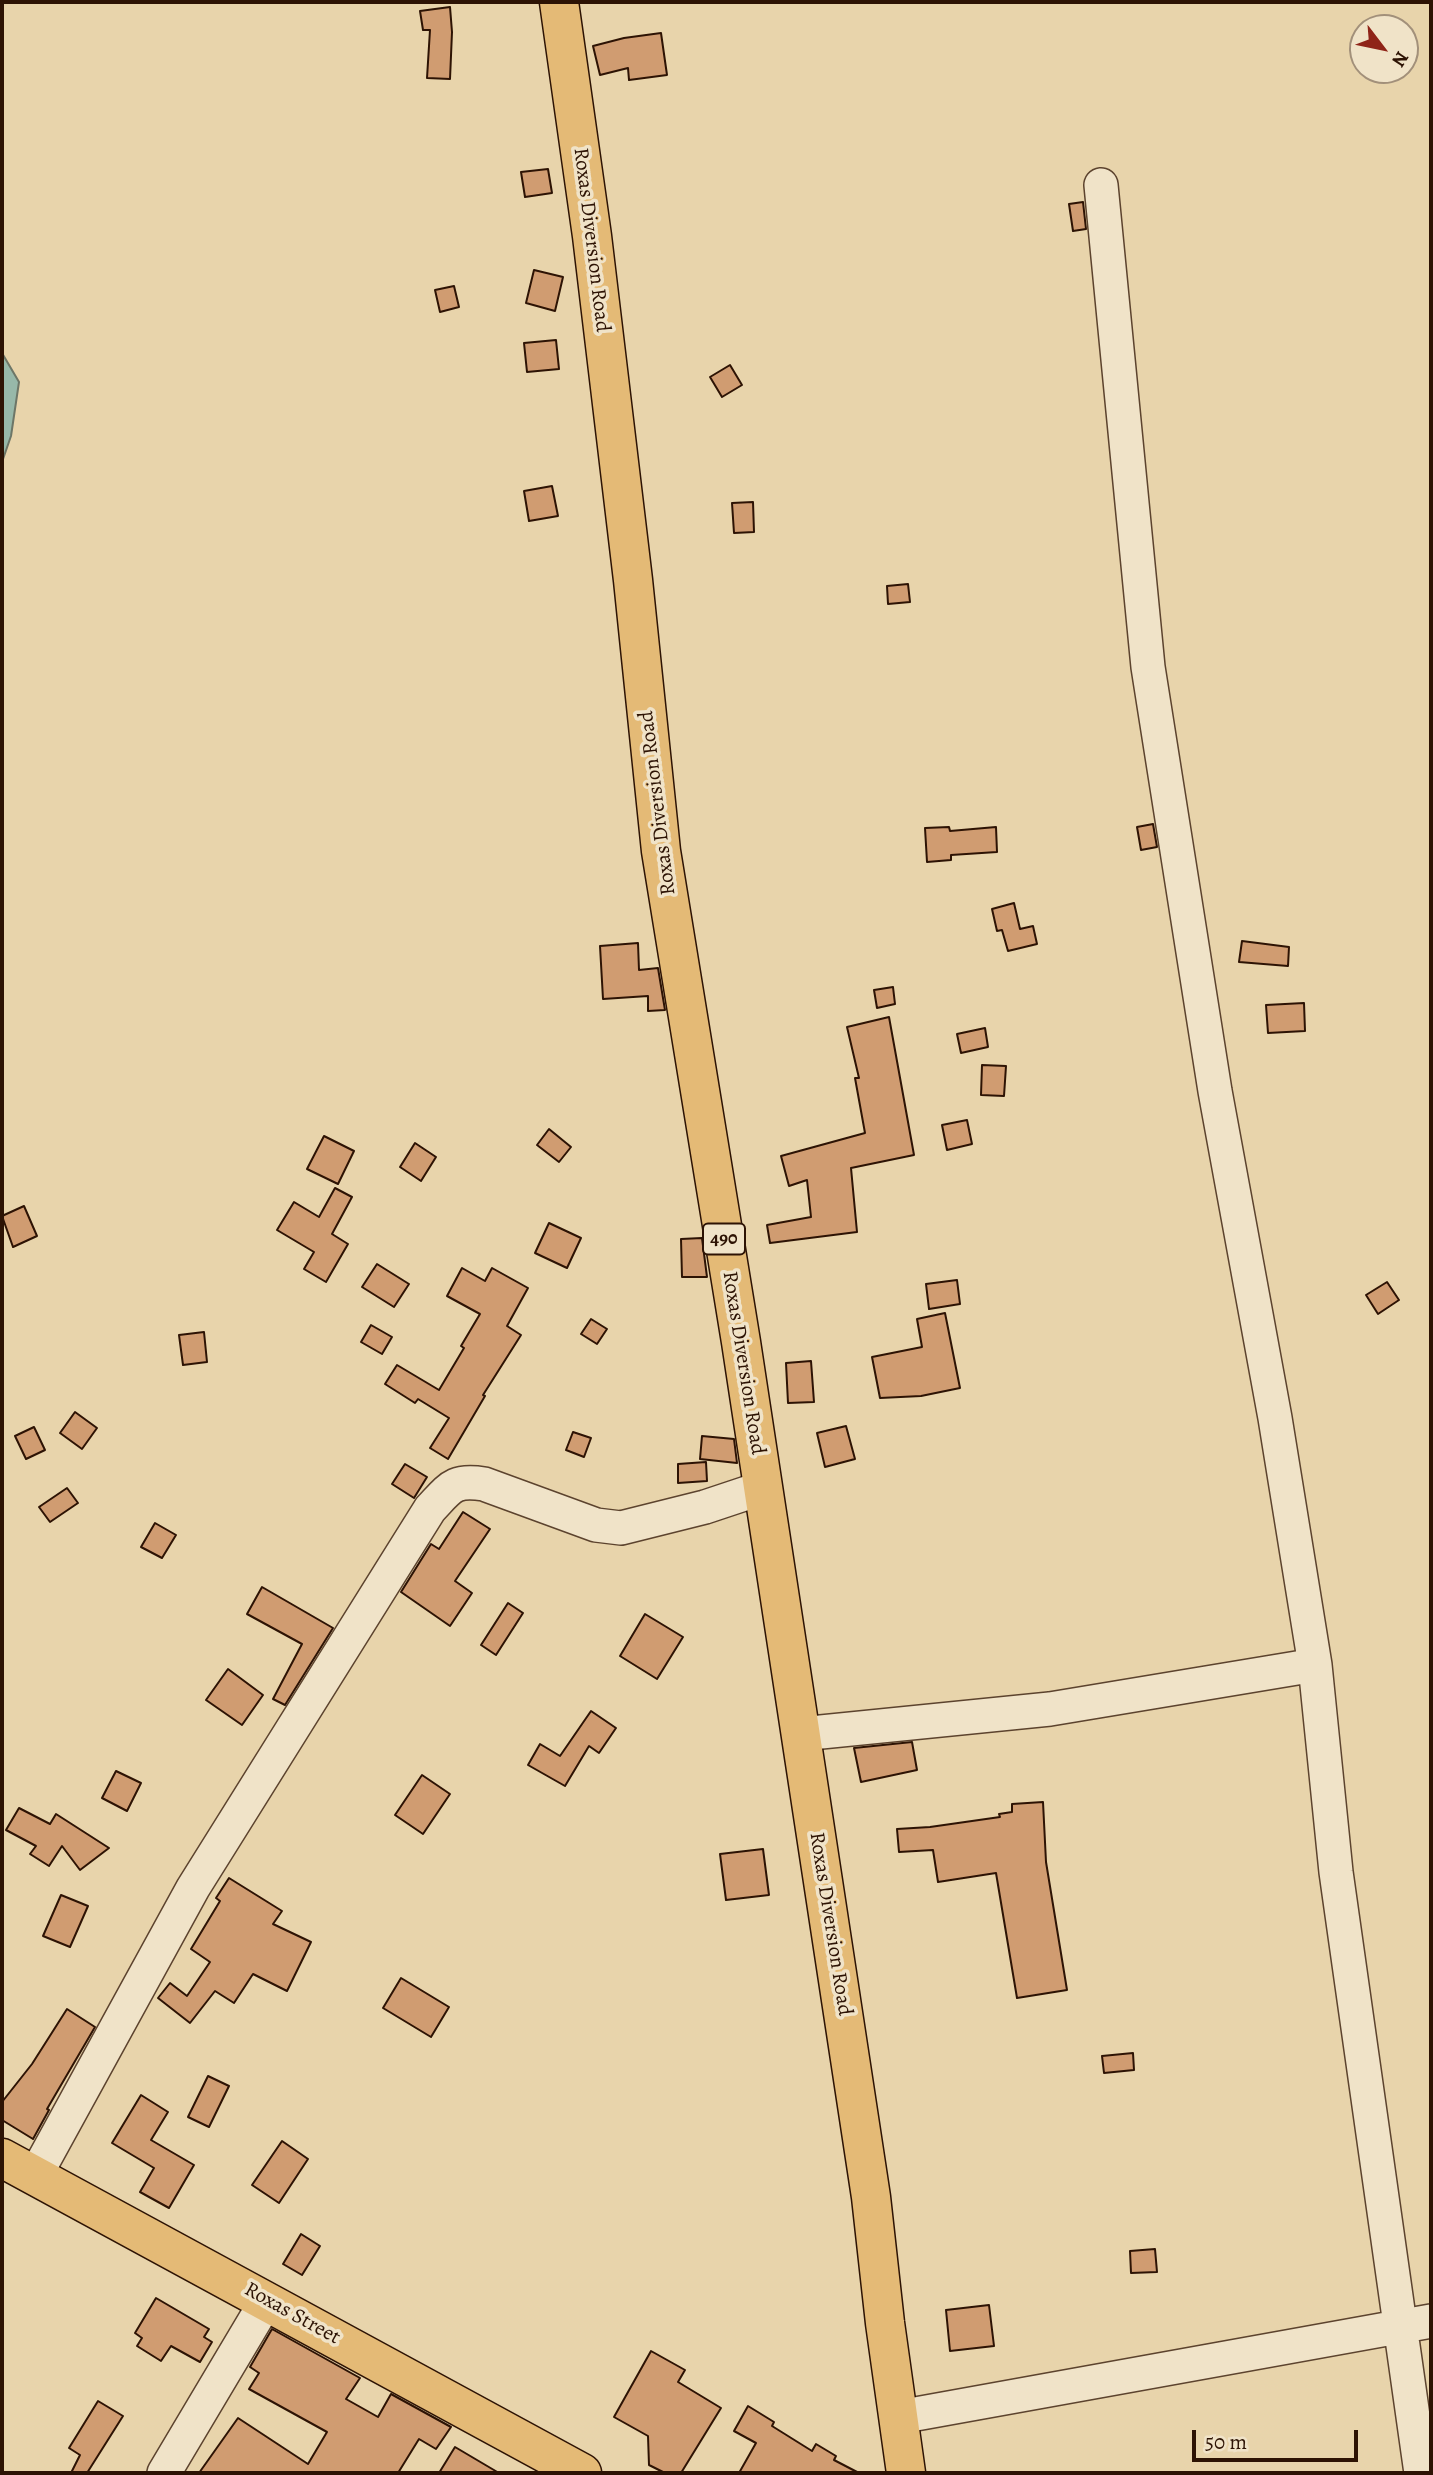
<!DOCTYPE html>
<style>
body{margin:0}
#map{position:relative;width:1433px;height:2475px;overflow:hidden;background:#e8d4ab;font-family:Alegreya,serif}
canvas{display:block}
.frame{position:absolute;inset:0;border:4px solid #2d1304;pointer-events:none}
.north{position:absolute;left:1349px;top:14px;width:70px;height:70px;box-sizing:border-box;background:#f0e3c8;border:2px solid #a2907a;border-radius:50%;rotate:122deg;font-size:19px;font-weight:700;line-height:28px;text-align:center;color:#2d1304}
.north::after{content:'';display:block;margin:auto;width:24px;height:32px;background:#8f2418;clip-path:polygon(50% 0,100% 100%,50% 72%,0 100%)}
.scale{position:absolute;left:1192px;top:2430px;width:166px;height:32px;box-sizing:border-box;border:4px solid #2d1304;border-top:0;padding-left:9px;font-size:21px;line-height:24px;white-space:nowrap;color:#2d1304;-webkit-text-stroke:5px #f0e3c8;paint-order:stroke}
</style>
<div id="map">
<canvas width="1433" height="2475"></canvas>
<div class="frame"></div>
<div class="north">N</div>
<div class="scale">50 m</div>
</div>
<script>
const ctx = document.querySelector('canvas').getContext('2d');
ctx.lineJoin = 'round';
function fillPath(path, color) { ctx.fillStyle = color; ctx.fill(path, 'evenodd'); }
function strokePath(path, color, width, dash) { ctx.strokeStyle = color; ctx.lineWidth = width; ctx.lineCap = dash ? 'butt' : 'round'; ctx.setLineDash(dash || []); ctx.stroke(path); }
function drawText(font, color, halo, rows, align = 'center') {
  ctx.font = font + ' Alegreya,serif'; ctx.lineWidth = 7; ctx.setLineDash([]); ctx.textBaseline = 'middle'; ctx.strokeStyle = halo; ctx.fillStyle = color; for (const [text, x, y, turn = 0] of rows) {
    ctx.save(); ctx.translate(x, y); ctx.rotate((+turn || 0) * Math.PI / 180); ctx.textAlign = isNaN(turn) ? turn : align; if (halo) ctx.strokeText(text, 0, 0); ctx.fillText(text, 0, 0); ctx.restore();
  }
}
const water = new Path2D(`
 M2 353 19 382 11 436 2 462Z`);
fillPath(water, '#97b8a9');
strokePath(water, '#6d7667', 2);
const building = new Path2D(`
 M450 7 452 32 450 79 427 78 430 30H423L420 11Z
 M661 33 667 75 629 80 628 68 600 75 593 46 624 38Z
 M548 169 552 193 525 197 521 172Z
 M1083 202 1086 229 1073 231 1069 204Z
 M534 270 563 277 555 311 526 303Z
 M454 286 459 307 440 312 435 290Z
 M556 340 559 369 527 372 524 343Z
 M730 365 742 385 722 397 710 377Z
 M552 486 558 516 529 521 524 491Z
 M753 502 754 532 734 533 732 503Z
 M908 584 910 602 888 604 887 586Z
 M1153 824 1157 847 1141 850 1137 827Z
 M949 827 950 831 996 827 997 852 951 855V860L927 862 925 828Z
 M1014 903 1020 929 1033 926 1037 944 1008 951 1002 930 997 931 992 909Z
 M1242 941 1289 947 1288 966 1239 962Z
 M638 943 639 970 658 968 665 1010 648 1011V996L603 999 600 946Z
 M893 987 895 1004 877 1008 874 990Z
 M1304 1003 1305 1031 1268 1033 1266 1005Z
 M889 1017 914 1155 851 1168 857 1232 770 1243 767 1225 811 1217 807 1180 789 1186 781 1156 865 1133 855 1078H859L847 1027Z
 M985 1028 988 1047 961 1053 957 1034Z
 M982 1065 1006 1066 1004 1096 981 1095Z
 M967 1120 972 1144 947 1150 942 1125Z
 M549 1129 571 1147 559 1162 537 1145Z
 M324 1136 354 1151 338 1184 307 1169Z
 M415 1143 436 1157 421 1181 400 1167Z
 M335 1188 352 1197 332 1234 348 1244 326 1282 304 1269 314 1252 277 1230 294 1202 319 1217Z
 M24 1206 37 1236 13 1247 2 1216Z
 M549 1223 581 1238 567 1268 535 1253Z
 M702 1238 707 1277H682L681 1239Z
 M377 1264 409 1284 394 1307 362 1287Z
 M462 1268 485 1281 492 1268 528 1288 507 1326 521 1335 483 1395 485 1396 448 1459 430 1448 449 1418 418 1399 415 1403 385 1384 397 1365 439 1390 464 1348 461 1346 480 1314 447 1296Z
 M957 1280 960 1304 929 1309 926 1284Z
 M1387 1282 1399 1300 1378 1314 1366 1295Z
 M945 1313 960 1388 921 1396 880 1398 872 1357 922 1347 917 1319Z
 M591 1319 607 1329 597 1344 581 1334Z
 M371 1325 392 1337 382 1354 361 1342Z
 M204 1332 207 1362 183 1365 179 1335Z
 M811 1361 814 1402 788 1403 786 1363Z
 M75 1412 97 1428 82 1449 60 1433Z
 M846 1426 855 1459 825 1467 817 1433Z
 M34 1427 45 1450 26 1459 15 1436Z
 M573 1432 591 1438 584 1457 566 1450Z
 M702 1436 734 1439 737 1463 700 1459Z
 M706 1462 707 1481 678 1483V1464Z
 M405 1464 427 1477 414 1498 392 1484Z
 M67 1488 78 1503 50 1522 39 1507Z
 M463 1512 490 1529 455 1581 472 1593 450 1626 401 1592 431 1544 439 1549Z
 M155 1523 176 1535 162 1558 141 1547Z
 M262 1587 333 1628 285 1705 273 1699 302 1644 247 1614Z
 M508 1603 523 1613 496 1655 481 1645Z
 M645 1614 683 1637 657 1679 620 1656Z
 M228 1669 263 1695 242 1725 206 1700Z
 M591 1711 616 1728 599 1753 589 1746 565 1786 528 1765 540 1744 560 1756Z
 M912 1742 917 1770 861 1782 854 1748Z
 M116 1771 141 1783 127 1811 102 1798Z
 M422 1775 450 1794 423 1834 395 1815Z
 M1043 1802 1046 1862 1067 1990 1017 1998 996 1873 938 1882 933 1850 899 1852 897 1829 930 1827 1000 1817 999 1814 1012 1812V1804Z
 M19 1808 50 1824 56 1814 109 1848 80 1870 62 1846 49 1866 30 1854 36 1846 6 1830Z
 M763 1849 769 1895 726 1900 720 1854Z
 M229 1878 282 1911 273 1924 311 1942 287 1991 253 1974 234 2003 215 1991 190 2023 158 1998 170 1983 187 1996 210 1962 191 1949 220 1901 216 1898Z
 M61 1895 88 1906 70 1947 43 1936Z
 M401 1978 449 2007 431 2037 383 2008Z
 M67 2009 95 2027 47 2109 49 2110 33 2139 2 2120V2102L32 2064Z
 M1133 2053 1134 2070 1104 2073 1102 2056Z
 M208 2076 229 2086 209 2127 188 2117Z
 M141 2095 168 2112 151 2140 194 2165 169 2208 140 2192 154 2168 112 2143Z
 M282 2141 308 2159 279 2203 252 2185Z
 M301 2234 320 2246 302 2275 283 2264Z
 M1155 2249 1157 2272 1131 2273 1130 2251Z
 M156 2298 209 2329 204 2337 212 2342 200 2362 171 2346 161 2361 137 2346 142 2338 135 2333Z
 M989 2305 994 2346 950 2351 946 2310Z
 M272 2329 360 2378 346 2399 378 2417 391 2394 451 2427 436 2449 419 2439 398 2473H199L238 2418 308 2464 327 2432 249 2389 259 2373 250 2367Z
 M651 2351 685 2370 678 2382 721 2408 681 2473H665L649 2465 648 2436 614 2417Z
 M98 2401 123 2416 87 2473H71L80 2455 69 2448Z
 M748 2406 774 2422 772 2426 812 2451 816 2444 836 2456 834 2460 859 2473H739L756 2443 734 2431Z
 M455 2447 499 2473H439Z`);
fillPath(building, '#d09c71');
strokePath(building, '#2d1304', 2);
const minor = new Path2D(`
 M1101 185 1148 667 1215 1091 1275 1418 1315 1665 1336 1872 1421 2473
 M801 1734 1050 1709 1315 1665
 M35 2176 193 1888 430 1509C450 1488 453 1479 484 1484L596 1525 621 1528 705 1507 762 1488
 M899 2417 1431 2321
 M164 2473 267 2300`);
const major = new Path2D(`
 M559 2 592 236 633 580 661 851 741 1342 871 2197 885 2323 906 2473
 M2 2158 582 2473`);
strokePath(minor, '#5c432e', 36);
strokePath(major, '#2d1304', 41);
strokePath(minor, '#f0e3c8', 33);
strokePath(major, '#e4ba76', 38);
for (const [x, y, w] of [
 [724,1239,42]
]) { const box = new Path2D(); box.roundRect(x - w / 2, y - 15.5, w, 31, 5); ctx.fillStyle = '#f0e3c8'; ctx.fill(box); strokePath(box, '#2d1304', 2); }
drawText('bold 19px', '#2d1304', null, [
 ["490",724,1239]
]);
drawText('21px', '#2d1304', '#f0e3c8', [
 ["Roxas Diversion Road",591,240,83],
 ["Roxas Diversion Road",658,803,-97],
 ["Roxas Diversion Road",743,1363,81],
 ["Roxas Diversion Road",830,1924,81],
 ["Roxas Street",292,2314,29]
]);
</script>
